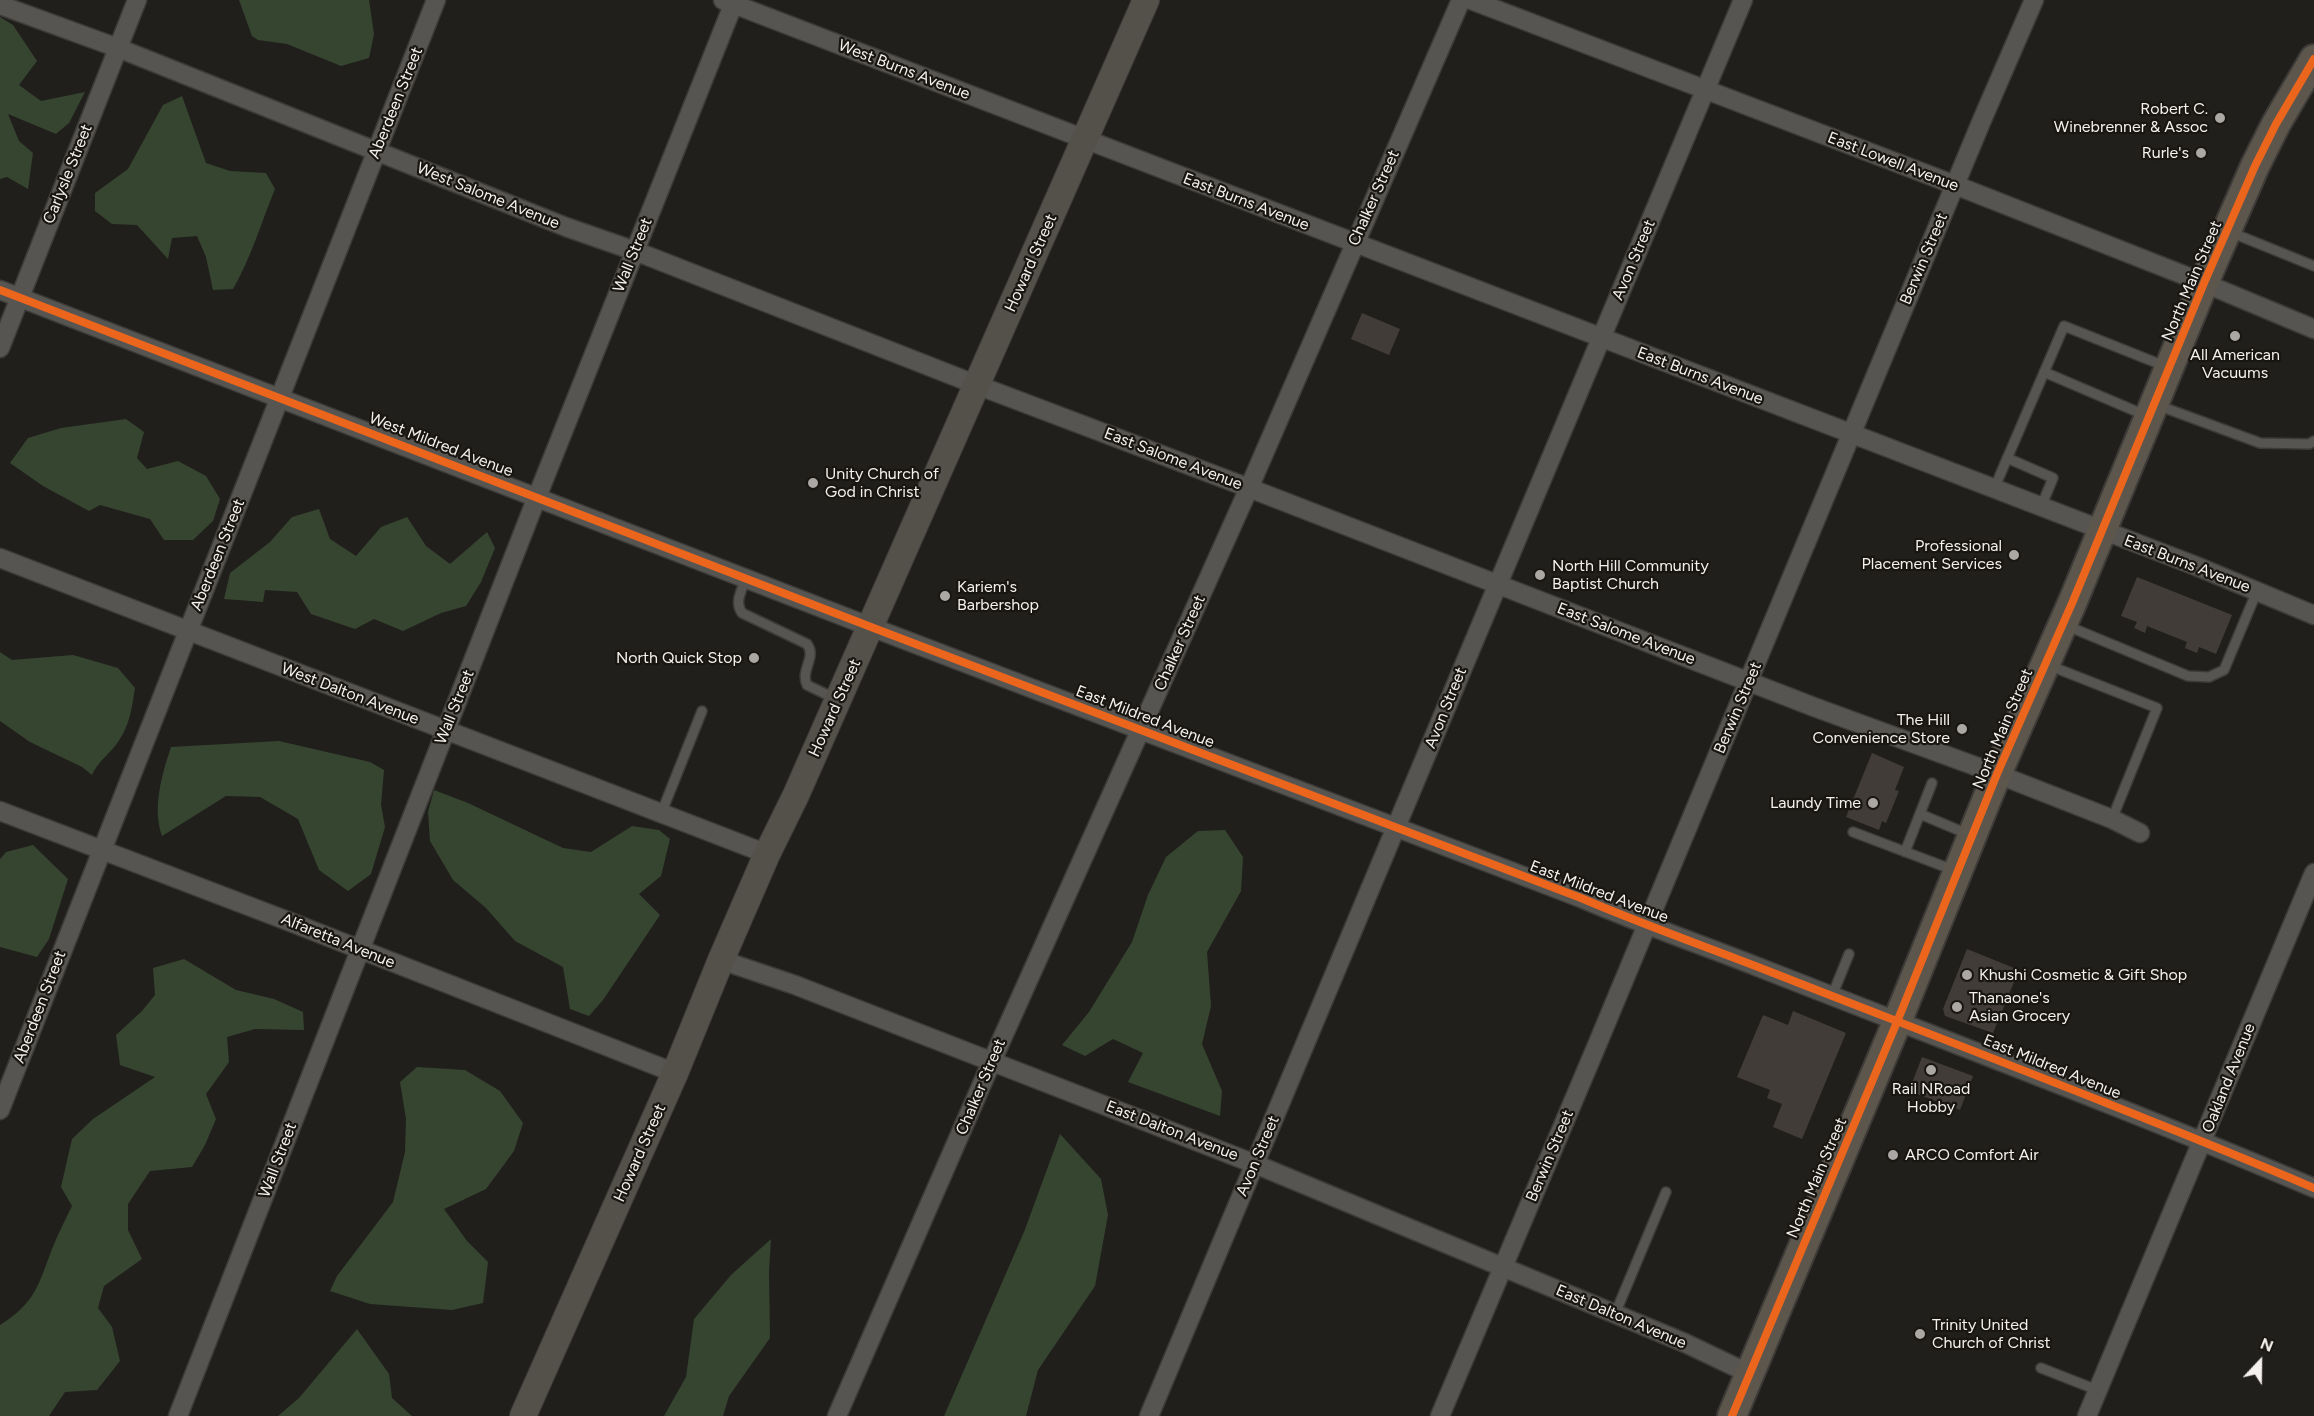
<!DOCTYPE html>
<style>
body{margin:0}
#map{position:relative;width:2314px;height:1416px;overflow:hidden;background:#211f1c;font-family:Figtree,sans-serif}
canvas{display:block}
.north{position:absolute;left:2230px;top:1332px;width:60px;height:60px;-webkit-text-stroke:4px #191611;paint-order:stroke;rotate:22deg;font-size:16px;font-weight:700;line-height:24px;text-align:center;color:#f3f0ed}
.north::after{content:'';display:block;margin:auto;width:21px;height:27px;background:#f3f0ed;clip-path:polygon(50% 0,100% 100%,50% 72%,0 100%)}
</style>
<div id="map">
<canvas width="2314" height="1416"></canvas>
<div class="north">N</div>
</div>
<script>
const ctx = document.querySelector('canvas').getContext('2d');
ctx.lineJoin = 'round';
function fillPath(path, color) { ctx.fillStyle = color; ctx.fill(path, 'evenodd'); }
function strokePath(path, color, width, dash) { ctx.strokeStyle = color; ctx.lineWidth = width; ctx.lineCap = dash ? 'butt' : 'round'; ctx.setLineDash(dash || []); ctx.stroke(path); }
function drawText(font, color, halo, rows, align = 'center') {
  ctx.font = font + ' Figtree,sans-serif'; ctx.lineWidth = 4.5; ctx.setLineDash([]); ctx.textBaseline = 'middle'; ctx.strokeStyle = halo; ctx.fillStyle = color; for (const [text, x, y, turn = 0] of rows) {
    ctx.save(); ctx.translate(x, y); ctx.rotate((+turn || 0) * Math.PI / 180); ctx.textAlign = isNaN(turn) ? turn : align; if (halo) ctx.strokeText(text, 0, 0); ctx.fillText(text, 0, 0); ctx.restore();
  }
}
fillPath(new Path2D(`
 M239 0H369L374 34 369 58 341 66 287 44 258 40 252 36Z
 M0 17 13 25 37 61 19 85 41 101 85 92 69 123 56 134 8 114 19 141 33 153 28 189 7 177 0 179Z
 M182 96 206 163 230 171 266 173 275 189C261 223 251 258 233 289L213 290 206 257 197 236 172 238 168 259 137 225 112 224 95 211V193L128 169 163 105Z
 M126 419 144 432 137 458 147 469 178 461 206 476 220 499 213 521 193 540H164L150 519 100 505 89 511 43 486 10 463 28 438 61 428Z
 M319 509 330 539 356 556 381 527 407 517 426 546 450 564 487 532 495 548 481 582 466 606 441 613 403 631 374 619 355 629 311 614 297 592 265 590 263 602 224 599 230 573 270 542 292 517Z
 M0 652 12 660 73 655 118 668 135 688C132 707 130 725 118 742 110 754 98 761 92 775L82 767 30 742 0 721Z
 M279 741 370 762 384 770 381 805 385 827 371 874 348 891 319 870 298 819 260 797 226 796 162 836C152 808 162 774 171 747Z
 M434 790 468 803 563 848 591 852 632 826 659 830 670 839 661 876 639 894 660 915 603 1000 589 1016 570 1009 563 967 515 941 486 908 453 880 430 841 428 812Z
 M1225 830 1243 857 1241 891 1207 952 1211 1006 1202 1044 1222 1091 1220 1116 1128 1082 1143 1053 1113 1039 1085 1056 1062 1045 1089 1012 1132 942 1148 895 1166 857 1198 831Z
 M33 845 68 879 49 939 37 957 0 947V859L6 852Z
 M184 959 236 990 274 999 303 1012 304 1030 255 1029 227 1037 229 1062 206 1094 216 1119 205 1145 192 1167 150 1171 128 1204V1230L142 1259 104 1286 98 1308 112 1327 120 1361 97 1390 65 1392 49 1416H0V1325C35 1303 38 1286 52 1249 58 1234 65 1220 72 1206L61 1187 72 1139 93 1119 155 1077 120 1065 116 1035 142 1011 155 995 153 968Z
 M417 1067 465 1070 500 1091 523 1123 514 1151 486 1189 444 1209 467 1241 488 1262 483 1303 452 1310 370 1304 330 1291 337 1276 393 1202 405 1152 406 1119 400 1082Z
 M1060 1134 1101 1179 1108 1215 1095 1286 1038 1370 1026 1416H944L1024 1232Z
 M771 1239 769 1271 770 1338 729 1396 723 1416H664L686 1377 694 1319 731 1275Z
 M357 1329 389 1374 392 1398 412 1416H278L299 1398Z`), '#364530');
fillPath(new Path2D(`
 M1362 313 1400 329 1389 355 1351 339Z
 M2137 577 2232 615 2216 654 2199 647 2197 653 2185 648 2187 642 2147 626 2145 633 2134 628 2137 622 2121 616Z
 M1872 753 1904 767 1895 790 1899 791 1886 823 1882 821 1879 830 1846 817Z
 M1967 949 2019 970 1993 1033 1945 1016 1943 1009Z
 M1793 1011 1846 1033 1802 1139 1773 1127 1782 1104 1767 1098 1770 1090 1737 1077 1763 1015 1788 1025Z
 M1922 1057 1973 1076 1960 1110 1909 1091Z`), '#423c39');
const lane = new Path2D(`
 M2230 232 2314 266
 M2044 372 2147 416
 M2157 405 2260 443 2309 444 2314 441
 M2007 458 2053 478 2041 507
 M1994 489 2064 326 2167 367
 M746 578C742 590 734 602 742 613L807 644C817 657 800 670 807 685L836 699
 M2065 625 2188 676 2209 677 2224 670 2257 591
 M2048 665 2157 708 2112 819
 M661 814 702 711
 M1920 814 1970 835
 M1853 832 1956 871
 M1905 852 1932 783
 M1832 996 1849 954
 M1615 1314 1666 1192
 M2041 1368 2097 1390`);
const street = new Path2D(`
 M723 0 2196 566 2314 615
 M1471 0 1955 185 2204 283 2314 329
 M0 5 118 48 566 227 635 251 977 385 1249 488 1814 707 1997 774 2112 819 2140 833
 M0 290 871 627 1581 898C1639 923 1699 944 1758 967 1944 1040 2130 1110 2314 1188
 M0 348 137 0
 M0 558 767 854
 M0 811 293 923 675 1073
 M721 960 795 985 1255 1164 1685 1343 1750 1374
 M0 1110 436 0
 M178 1416 537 497 735 0
 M837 1416 992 1061 1249 488 1461 0
 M1149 1416 1743 0
 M1440 1416 1597 1045 1982 120 2034 0
 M2087 1416 2314 873`);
const secondary = new Path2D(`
 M523 1416 675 1073 721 960 767 854 796 795 1146 0`);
const primary = new Path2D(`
 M1732 1416 1897 1022 1997 774 2073 601 2204 283 2255 166 2276 124 2314 59`);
strokePath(lane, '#3c3b38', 12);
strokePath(street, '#3c3b38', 21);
strokePath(secondary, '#3c3b38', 28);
strokePath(primary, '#3c3b38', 32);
strokePath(lane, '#565552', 9);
strokePath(street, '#565552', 18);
strokePath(secondary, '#54514b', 26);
strokePath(primary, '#5c564c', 28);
strokePath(new Path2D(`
 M0 290 871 627 1581 898C1639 923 1699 944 1758 967 1944 1040 2130 1110 2314 1188
 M1732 1416 1897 1022 1997 774 2073 601 2204 283 2255 166 2276 124 2314 59`), '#eb651d', 8);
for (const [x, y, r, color] of [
 [2220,118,6,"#aaa7a4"],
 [2201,153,6,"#aaa7a4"],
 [2235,336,6,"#aaa7a4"],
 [813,483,6,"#aaa7a4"],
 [2014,555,6,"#aaa7a4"],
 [1540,575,6,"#aaa7a4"],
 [945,596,6,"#aaa7a4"],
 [754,658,6,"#aaa7a4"],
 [1962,729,6,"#aaa7a4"],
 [1873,803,6,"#aaa7a4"],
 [1967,975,6,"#aaa7a4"],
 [1957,1007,6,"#aaa7a4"],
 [1931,1070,6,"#aaa7a4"],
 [1893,1155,6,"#aaa7a4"],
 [1920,1334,6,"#aaa7a4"]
]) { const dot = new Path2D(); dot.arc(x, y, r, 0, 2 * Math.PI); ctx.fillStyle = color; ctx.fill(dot); strokePath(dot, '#191611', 2); }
drawText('16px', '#f3f0ed', '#191611', [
 ["West Burns Avenue",904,70,21],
 ["Aberdeen Street",396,103,-68],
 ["East Lowell Avenue",1893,162,21],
 ["Carlysle Street",68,174,-68],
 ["West Salome Avenue",488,196,22],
 ["Chalker Street",1374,198,-66],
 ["East Burns Avenue",1246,202,21],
 ["Wall Street",633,255,-68],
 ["Berwin Street",1924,259,-67],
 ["Avon Street",1634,260,-67],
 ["Howard Street",1031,263,-66],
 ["North Main Street",2192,281,-67],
 ["East Burns Avenue",1700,376,21],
 ["West Mildred Avenue",441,445,21],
 ["East Salome Avenue",1173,459,21],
 ["Aberdeen Street",218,555,-68],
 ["East Burns Avenue",2187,564,21],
 ["East Salome Avenue",1626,634,21],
 ["Chalker Street",1180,643,-66],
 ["West Dalton Avenue",350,694,21],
 ["Wall Street",455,707,-68],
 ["Howard Street",835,708,-66],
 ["Avon Street",1446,708,-68],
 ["Berwin Street",1738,708,-67],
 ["East Mildred Avenue",1145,717,21],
 ["North Main Street",2003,729,-67],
 ["East Mildred Avenue",1599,892,21],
 ["Alfaretta Avenue",338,941,22],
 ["Aberdeen Street",40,1007,-69],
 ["East Mildred Avenue",2052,1067,22],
 ["Oakland Avenue",2229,1078,-68],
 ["Chalker Street",981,1087,-67],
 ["East Dalton Avenue",1172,1131,21],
 ["Howard Street",640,1153,-66],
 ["Avon Street",1258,1156,-67],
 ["Berwin Street",1550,1156,-67],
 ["Wall Street",278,1160,-69],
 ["North Main Street",1817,1178,-67],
 ["East Dalton Avenue",1621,1317,23]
]);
drawText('16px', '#f3f0ed', '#191611', [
 ["Robert C.",2208,109,"right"],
 ["Winebrenner & Assoc",2208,127,"right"],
 ["Rurle's",2189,153,"right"],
 ["All American",2235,355,"center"],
 ["Vacuums",2235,373,"center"],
 ["Unity Church of",825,474],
 ["God in Christ",825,492],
 ["Professional",2002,546,"right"],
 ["Placement Services",2002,564,"right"],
 ["North Hill Community",1552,566],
 ["Baptist Church",1552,584],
 ["Kariem's",957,587],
 ["Barbershop",957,605],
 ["North Quick Stop",742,658,"right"],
 ["The Hill",1950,720,"right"],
 ["Convenience Store",1950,738,"right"],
 ["Laundy Time",1861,803,"right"],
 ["Khushi Cosmetic & Gift Shop",1979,975],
 ["Thanaone's",1969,998],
 ["Asian Grocery",1969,1016],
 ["Rail NRoad",1931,1089,"center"],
 ["Hobby",1931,1107,"center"],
 ["ARCO Comfort Air",1905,1155],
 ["Trinity United",1932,1325],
 ["Church of Christ",1932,1343]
], 'left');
</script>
